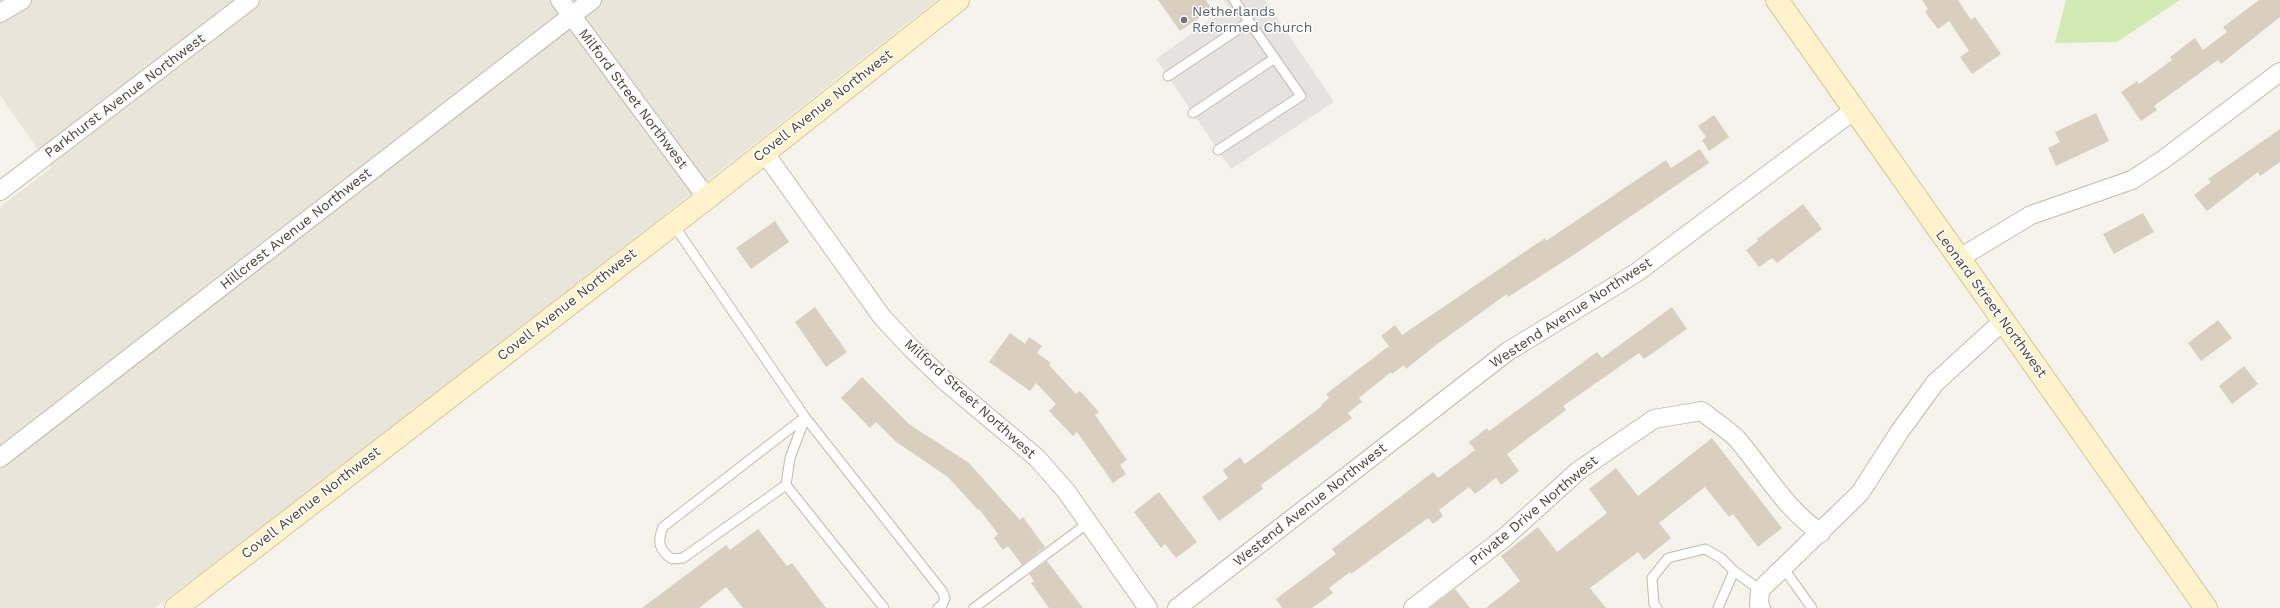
<!DOCTYPE html>
<style>
body{margin:0}
canvas{display:block;background:#f6f3ec}
</style>
<canvas width="2280" height="608"></canvas>
<script>
const ctx = document.querySelector('canvas').getContext('2d');
ctx.lineJoin = 'round';
function fillPath(path, color) { ctx.fillStyle = color; ctx.fill(path, 'evenodd'); }
function strokePath(path, color, width, dash) { ctx.strokeStyle = color; ctx.lineWidth = width; ctx.lineCap = dash ? 'butt' : 'round'; ctx.setLineDash(dash || []); ctx.stroke(path); }
function drawText(font, color, halo, rows, align = 'center') {
  ctx.font = font + ' "Work Sans",sans-serif'; ctx.lineWidth = 3; ctx.setLineDash([]); ctx.textBaseline = 'middle'; ctx.strokeStyle = halo; ctx.fillStyle = color; for (const [text, x, y, turn = 0] of rows) {
    ctx.save(); ctx.translate(x, y); ctx.rotate((+turn || 0) * Math.PI / 180); ctx.textAlign = isNaN(turn) ? turn : align; if (halo) ctx.strokeText(text, 0, 0); ctx.fillText(text, 0, 0); ctx.restore();
  }
}
fillPath(new Path2D(`
 M0 0H937L432 398 155 608H0V207L51 168 0 95Z`), '#eae5da');
fillPath(new Path2D(`
 M2066 0H2180L2117 42 2055 43Z`), '#d2eab5');
fillPath(new Path2D(`
 M1223 0H1265L1334 102 1231 169 1156 59 1228 7Z`), '#e5e3e0');
fillPath(new Path2D(`
 M1158 0H1206L1212 9 1180 31Z
 M1922 0H1958L1971 20 1975 17 2001 54 1972 74 1960 57 1969 51 1949 21 1938 29 1925 12 1928 9Z
 M2259 0H2280V17L2221 64 2218 60 2154 106 2157 110 2141 121 2121 92 2137 81 2139 84 2172 60 2170 57 2195 38 2203 50 2227 32 2223 27Z
 M2096 113 2109 141 2056 166 2048 148 2060 142 2055 132Z
 M1714 115 1729 137 1709 151 1702 140 1706 137 1698 126Z
 M2280 129V162L2260 176 2258 172 2207 211 2194 195 2211 182 2208 179Z
 M1700 149 1709 163 1575 254 1508 297 1507 294 1436 345 1406 369 1404 365 1392 374 1391 372 1359 398 1362 402 1348 413 1352 418 1261 485 1263 489 1219 521 1202 497 1228 478 1223 470 1240 457 1245 464 1322 406 1321 405 1329 398 1326 394 1389 346 1381 336 1395 325 1402 335 1545 238 1546 241 1666 160 1671 168Z
 M1803 204 1822 229 1777 263 1772 258 1759 267 1746 250 1758 241 1757 239Z
 M2143 213 2154 232 2114 254 2103 234Z
 M775 221 789 242 751 269 736 248Z
 M815 307 847 352 826 367 795 322Z
 M1672 307 1687 329 1644 359 1639 353 1563 406 1566 410 1507 454 1519 471 1501 485 1496 478 1475 494 1469 487 1439 510 1443 516 1433 524 1428 518 1351 574 1350 572 1329 588 1333 593 1312 608H1282L1276 599 1336 554 1332 549 1433 472 1438 478 1475 450 1469 442 1487 428 1489 431 1597 352 1602 358Z
 M2218 320 2232 338 2201 361 2188 343Z
 M1010 333 1025 344 1029 337 1042 346 1037 353 1051 363 1049 365 1076 394 1080 391 1099 412 1095 415 1127 460 1120 465 1126 474 1113 483 1077 432 1073 436 1049 411 1056 404 1036 383 1030 391 989 362Z
 M2244 366 2258 384 2232 404 2219 386Z
 M862 377 909 424 969 463 1020 520 1023 517 1045 547 1022 565 1008 546 1003 550 994 538 998 534 979 509 978 510 948 477 895 441 876 422 870 428 841 398Z
 M1712 438 1782 528 1758 547 1733 514 1729 517 1705 487 1659 523 1671 538 1644 560 1638 552 1590 588 1606 608H1486L1520 581 1501 556 1538 527 1557 552 1607 513 1589 489 1616 468 1638 496Z
 M1159 492 1197 542 1176 558 1165 544 1161 548 1134 512Z
 M758 529 787 566 792 563 826 608H743L726 587 699 608H642L726 545 730 550Z
 M1047 561 1083 608H1049L1031 583 1034 581 1029 574Z
 M1455 589 1470 608H1430Z`), '#d8cfc1');
const lane = new Path2D(`
 M1168 76 1249 22
 M1193 113 1275 58
 M1218 150 1301 96 1234 0
 M673 224 805 417 942 591 945 598 942 605 938 608
 M805 418 790 458 786 485 884 608
 M786 485 683 558 672 559C659 550 657 542 663 527L805 417
 M1784 569 1812 608
 M974 608 1088 523
 M1657 608 1654 604 1652 578 1668 558 1705 549 1721 558 1734 571
 M1718 608 1734 571 1760 590`);
const street = new Path2D(`
 M560 0 707 198
 M0 13 22 0
 M764 152 882 317 911 348 945 381 1037 458 1066 491 1148 608
 M0 191 250 0
 M1958 259 2031 215 2132 180 2164 159 2280 72
 M0 458 592 0
 M1177 608 1507 352 1636 273 1853 111
 M1413 608 1504 538 1578 471 1654 419 1702 411C1713 421 1728 429 1738 440 1765 472 1786 510 1821 533
 M1761 608 1759 605 1760 590 1860 493 1900 431 1935 383 2003 321`);
const secondary = new Path2D(`
 M1777 0 2206 608
 M176 608 707 198 958 0`);
strokePath(lane, '#c2bbae', 11);
strokePath(street, '#c2bbae', 20);
strokePath(secondary, '#d6c79b', 24);
strokePath(lane, '#fff', 9);
strokePath(street, '#fff', 18);
strokePath(secondary, '#fff3cd', 22);
for (const [x, y, r, color] of [
 [1184,20,4,"#6b7280"]
]) { const dot = new Path2D(); dot.arc(x, y, r, 0, 2 * Math.PI); ctx.fillStyle = color; ctx.fill(dot); strokePath(dot, '#fff', 1.5); }
drawText('14px', '#5b616d', '#fff', [
 ["Netherlands",1192,12],
 ["Reformed Church",1192,28]
], 'left');
drawText('14px', '#4b4439', '#fff', [
 ["Parkhurst Avenue Northwest",125,96,-37],
 ["Milford Street Northwest",633,99,53],
 ["Covell Avenue Northwest",823,106,-38],
 ["Hillcrest Avenue Northwest",296,229,-38],
 ["Leonard Street Northwest",1991,304,54],
 ["Covell Avenue Northwest",567,305,-38],
 ["Westend Avenue Northwest",1571,313,-33],
 ["Milford Street Northwest",970,399,42],
 ["Covell Avenue Northwest",311,503,-38],
 ["Westend Avenue Northwest",1310,505,-38],
 ["Private Drive Northwest",1534,511,-40]
]);
</script>
